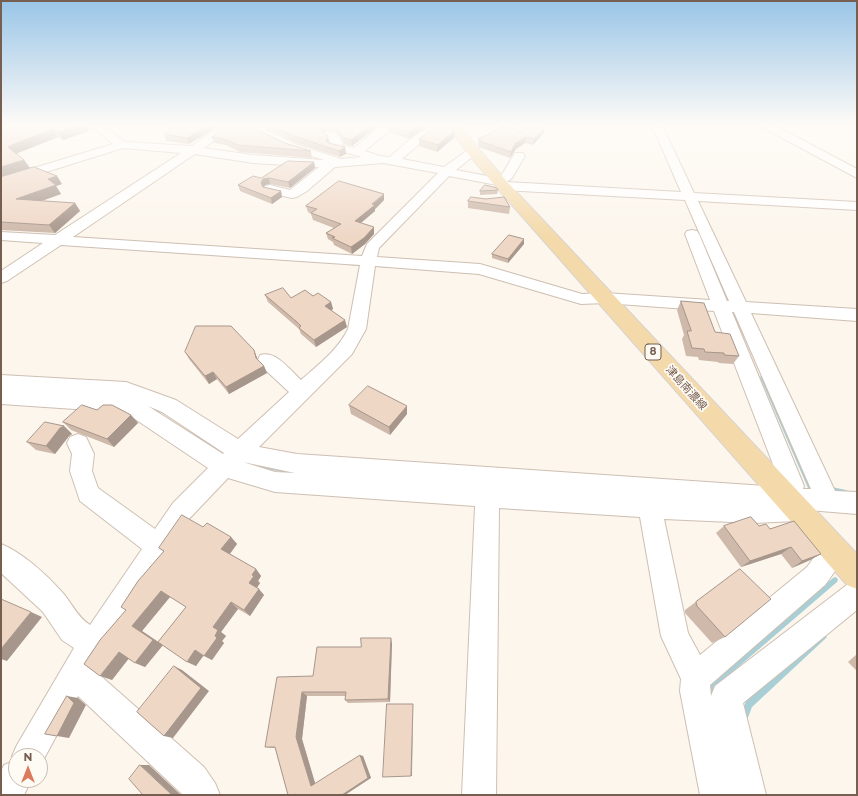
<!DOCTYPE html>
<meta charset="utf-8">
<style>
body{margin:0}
#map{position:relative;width:858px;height:796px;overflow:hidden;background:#fcf6ed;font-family:Montserrat,sans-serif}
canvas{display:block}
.frame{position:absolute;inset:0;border:2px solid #765e50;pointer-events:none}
.north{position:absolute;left:8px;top:748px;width:40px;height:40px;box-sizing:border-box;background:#fefaf4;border:1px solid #c8bcb2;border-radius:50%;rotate:0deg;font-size:11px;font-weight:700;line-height:16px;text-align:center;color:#765e50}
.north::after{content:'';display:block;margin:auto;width:14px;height:18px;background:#dc7a5c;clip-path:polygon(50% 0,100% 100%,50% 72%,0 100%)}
</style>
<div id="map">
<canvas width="858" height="796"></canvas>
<div class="frame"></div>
<div class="north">N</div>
</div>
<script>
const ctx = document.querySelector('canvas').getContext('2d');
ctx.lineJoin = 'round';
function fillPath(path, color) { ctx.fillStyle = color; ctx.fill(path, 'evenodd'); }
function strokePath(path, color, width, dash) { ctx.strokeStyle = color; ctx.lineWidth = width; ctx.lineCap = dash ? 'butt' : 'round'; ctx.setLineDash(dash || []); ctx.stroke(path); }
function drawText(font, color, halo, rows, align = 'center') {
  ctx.font = font + ' Montserrat,"Noto Sans JP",sans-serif'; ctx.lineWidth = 3.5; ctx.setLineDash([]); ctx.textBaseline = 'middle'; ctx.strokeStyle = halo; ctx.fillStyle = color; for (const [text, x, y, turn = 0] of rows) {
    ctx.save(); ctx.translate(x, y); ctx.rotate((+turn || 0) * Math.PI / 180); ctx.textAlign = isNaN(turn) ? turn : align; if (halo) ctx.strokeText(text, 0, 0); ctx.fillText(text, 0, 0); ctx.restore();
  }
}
fillPath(new Path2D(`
 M347 263 359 264 361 265 359 266 348 265H347Z
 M377 265 394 266 396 267 394 268 378 267H377Z
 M762 375 764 377 814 488 813 490 811 491 809 490 808 488 760 377Z
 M206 442H210L229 454 230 456 229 458H225L206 446 205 444Z
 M241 461H243L300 471H302L303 473 302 475H300L243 465H241L240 463Z
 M832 487 846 490 848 491 849 493 848 495 846 496 832 493 830 492 829 490 830 488Z
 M835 577 837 578 838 580 837 582 715 687 713 701 710 702 707 701 706 698 709 682 833 578Z
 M823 633 827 637 825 639 752 707 747 720 744 721 741 720 740 717 746 701 821 635Z`), '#a9cfd6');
const minor = new Path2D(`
 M90 125H102L125 142 191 146 224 125H236L204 148 253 155 322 160H324L287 148 244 127 243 125H256L295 144 341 159 362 157 330 148 328 146 331 142 322 134 324 132C333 130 339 136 343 143L342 145 354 148 381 126 396 125 365 151 380 156 390 157C401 147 422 127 437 125L441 128 440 130 424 140 402 159 444 167 469 149H477L479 151 477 153 456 170 497 178 501 176 515 153H523L525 156 512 178 507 182 681 192 652 125H662L694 193 857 202V210L698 201 746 302 857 309V321L751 313 835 491 857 492V514L808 510 804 518 796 521 754 523 664 519 688 633 700 655 807 567 825 542 834 539 843 542 847 551 843 560 825 585 710 685 711 696 715 686 848 584 857 580V610L743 703 766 795H700L680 691 681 679 661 636 640 517 499 508 496 795H462L475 506 275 492 228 478 189 519 94 670 204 767 215 783 220 795H183L78 696 40 766V756H16V780H31L24 795H1V771L4 765 14 761 12 756 17 745 74 648 62 640 43 612 1 573V544C23 553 47 575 62 592 72 603 77 617 90 625L142 549 80 501 70 471 72 454 67 443 70 437 78 434 86 437 94 454 92 471 98 488 155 529 173 503 208 468 132 417 119 412 1 404V375L126 382 176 400 238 439 289 392 260 365 258 360 260 355C276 350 290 370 301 380 318 365 338 350 348 329L360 265 61 245 7 281 1 283V271L43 243 1 240V232L55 235 181 153 123 148 1 186V178L113 144ZM195 154 253 163 319 167 290 190 270 185 265 186 264 189 265 192 292 198 297 197 307 191 335 167 383 163 438 173 367 244 362 256 73 237ZM449 176 497 185 498 189 503 190 685 200 729 301H727L699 234 697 231 692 230 687 231 685 234 710 300 605 293 582 294 480 264 377 257 379 248ZM375 266 479 274 581 304 605 303 714 311 781 485 780 487 297 454 259 447 352 354 366 329ZM732 312H734L811 489H803L804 486ZM148 406 162 412 224 453 223 454ZM243 462 295 473 275 472Z
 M761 125H774L857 169V178L762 127Z`);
const major = new Path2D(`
 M448 125H460L478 148 508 183 857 554V589L847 585 498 189 468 154Z`);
strokePath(minor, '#cebfb2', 2);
strokePath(major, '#d9d2ce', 2);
fillPath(minor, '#fff');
fillPath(major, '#f4daab');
fillPath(new Path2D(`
 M1 125H86L89 131 63 140 58 137 18 153 17 154 24 160 30 168 1 177 62 184 56 186 61 194 41 201 75 203 80 211 55 233 1 230Z
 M166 125H221L189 144 166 141 164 134 170 131 168 126H166Z
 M259 125H380L352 146 344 144 341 137 334 131H323L328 136 329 143 345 147 346 154 340 157 296 143Z
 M389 126 427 127 409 139 389 132Z
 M455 130V137L437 152 419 146V139Z
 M522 132 544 133 533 145 525 143 516 149 510 158 479 147 478 145V139Z
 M212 137 285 143 311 151 312 158 240 152 226 145 214 143Z
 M314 162 315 168 290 188 270 184 265 185 263 187 281 191 282 197 272 204 240 191 238 185Z
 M498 190 497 194 480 195V191Z
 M384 200 375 209V211L361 223 374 234 365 244 352 254 334 245 333 242 328 239 326 233 334 228 313 220 311 214 308 212 306 206Z
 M468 201 510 207 509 214 468 208Z
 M524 244 508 263 492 258V254Z
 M265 295 291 298 313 296 331 302 333 309 331 310 347 327 316 347 301 334 299 329 268 302Z
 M681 301 715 332 739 356 733 364 719 363 718 362 699 360 698 357 686 356 682 339 684 335 677 310Z
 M254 350 258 360 264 366 267 373 229 394 217 379 209 384 189 359 185 352Z
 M349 405 407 406V414L390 435 351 414Z
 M97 410 131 415 138 423 114 447 71 430 63 422Z
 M64 426 72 434 69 436 55 454 36 450 27 442Z
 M724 526H759L770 529 821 554 810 560 792 568 781 554 741 567 716 533Z
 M203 527 231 537 237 544 230 554 256 569 261 576 258 581 260 583 257 588 264 595 250 616 238 609 221 632 226 636 222 641 224 643 212 660 203 655 196 666 163 645 145 667 128 659 112 680 126 610 164 552 159 548ZM170 597 186 607 158 642 142 631Z
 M740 569 725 637 712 643 685 613V610Z
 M392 643 390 702 348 703 345 700 346 696H307L302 739 315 784 363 756 371 778 288 795 275 748H272L265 747 313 676 361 647Z
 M857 654V671L848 662Z`), '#ceb9aa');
fillPath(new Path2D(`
 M81 125H86L89 131 63 140 59 132Z
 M209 125H221L189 144 187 138Z
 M322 125 323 131 321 135 320 129Z
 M371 125H380L352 146 351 140Z
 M420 125H427V127L409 139V132Z
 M545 127 544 133 533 145 534 139Z
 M53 129 58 137 13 155 8 147 12 145Z
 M455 130V137L437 152 438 145Z
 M328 136 329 142 327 147 326 141Z
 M526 137 525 143 516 149 510 158 511 152 516 143Z
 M345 147 346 154 340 157 339 151Z
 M24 160 30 168 1 177V167Z
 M314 162 315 168 290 188 288 182Z
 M57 176 62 184 56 186 61 194 22 208 16 199 48 179Z
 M269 178 270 184 265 185 263 189 261 183 263 179Z
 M281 191 282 197 272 204 271 198Z
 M384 194V200L375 209V211L356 227 355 221Z
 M75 203 80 211 55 233 49 225Z
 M374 227V234L365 244 352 254 351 247Z
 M524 239V244L508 263V259Z
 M331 302 333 309 327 313 325 306Z
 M345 320 347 327 316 347 314 340Z
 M254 350 257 358 259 366 256 358Z
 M264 366 267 373 229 394 226 387Z
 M213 372 217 379 209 384 205 376Z
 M407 406V414L390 435 389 427Z
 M131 415 138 423 114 447 107 439Z
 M64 426 72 434 69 436 55 454 46 446 60 428Z
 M231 537 237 544 228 556 221 549Z
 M791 547 781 554 741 567 750 561Z
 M821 554 810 560 792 568 802 561Z
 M256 569 261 576 258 581 260 583 255 590 249 583 252 575Z
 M259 589 264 595 250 616 244 610Z
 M161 591 170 597 142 631 163 645 145 667 135 663 132 626Z
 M231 602 238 609 221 632 226 636 222 641 224 643 212 660 204 656 215 636 213 627Z
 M31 612 42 617 7 661 1 659V649Z
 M391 638 392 643 390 702 388 699Z
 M195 650 204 655 196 666 187 662Z
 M119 652 130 657 112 680 100 676Z
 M174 666 182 670 209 691 173 738 164 736Z
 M302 692 307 696 302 739 316 786H311L296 737Z
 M67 696 78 698 86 705 69 738 57 736Z
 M413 704V707L412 776H411Z
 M360 755 363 756 371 778 345 795H342Z
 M140 765H149L181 795H172Z`), '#a7968b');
const building = new Path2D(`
 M1 125H81L59 132 53 129 12 145H13L8 147 24 160 1 167Z
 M167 125H209L187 138 164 134 176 127Z
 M228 125H247L285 143 311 151 238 145 224 139 212 137Z
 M270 125H322L320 129 328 136 326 141 329 143 345 147 339 151 294 136Z
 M328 125H371L351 140 343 138 340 131 333 125Z
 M391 125H420L409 132 389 126Z
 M440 125H443L455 130 438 145 419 139Z
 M528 125H535L545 127 534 139 526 137 516 143 511 152 480 141 478 139 506 126 522 132Z
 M288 161 314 162 288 182 269 178 263 179 261 183 263 187 281 191 271 198 238 185 253 176 261 178Z
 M34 167 57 176 48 179 56 185 16 199 75 203 49 225 1 222V177Z
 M339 181 384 194 372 204 375 205 355 221 374 227 364 238 351 247 332 238 335 237 326 233 341 224 311 213 317 209 306 206Z
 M485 185 497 188 498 190 480 191Z
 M471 197 486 199 504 197 510 207 468 201Z
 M509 235 524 239 508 259 492 254Z
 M283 288 291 298 305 290 313 296 318 293 331 302 325 306 345 320 314 340 299 328 301 326 297 322 265 295Z
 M681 301 704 303 715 332 730 334 739 356 724 355V353L705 352 704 349 692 348 687 331H691Z
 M196 326H231L254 350 256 358 264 366 226 387 213 372 205 376 185 352Z
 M368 386 407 406 389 427 349 405Z
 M82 405 97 410 103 405H112L131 415 107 439 63 422Z
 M45 422 64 426 60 428 46 446 27 442Z
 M182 515 203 527 207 523 231 537 221 549 256 569 252 575 254 576 249 583 259 589 244 610 231 602 213 627 218 630 215 636 217 638 204 656 195 650 187 662 158 642 186 607 161 591 132 626 153 640 135 663 119 652 100 676 84 664 100 640 126 610 121 607 138 581 164 551 159 548Z
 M751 517 759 526 766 524 770 529 794 521 821 554 802 561 791 547 750 561 724 526Z
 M740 569 771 599 725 637 697 606 696 602Z
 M1 599 31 612 1 649Z
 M361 638H391L388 699 345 700 346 692H302L296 737 311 786 360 755 368 778 342 795H296V794L294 795H288L275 747H265L277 677 313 676 317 647H361Z
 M174 666 201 688 164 736 137 712Z
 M67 696 74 703 57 736 45 734Z
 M387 704H413L411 776 383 777Z
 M140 765 172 795H143L129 779Z`);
fillPath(building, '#efd7c6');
strokePath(building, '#a7968b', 1);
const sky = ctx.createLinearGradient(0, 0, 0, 236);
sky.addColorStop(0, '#99c5e7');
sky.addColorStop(0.53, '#fefbf7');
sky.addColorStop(1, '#fefbf700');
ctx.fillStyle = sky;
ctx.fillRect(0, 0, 858, 236);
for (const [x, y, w] of [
 [653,352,16]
]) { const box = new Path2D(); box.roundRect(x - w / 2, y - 8, w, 16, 3); ctx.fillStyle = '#fefaf4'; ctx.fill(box); strokePath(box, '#765e50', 1); }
drawText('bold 10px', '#765e50', null, [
 ["8",653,352]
]);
drawText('11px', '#765e50', '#fefaf4', [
 ["津島南濃線",686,388,48]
]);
</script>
